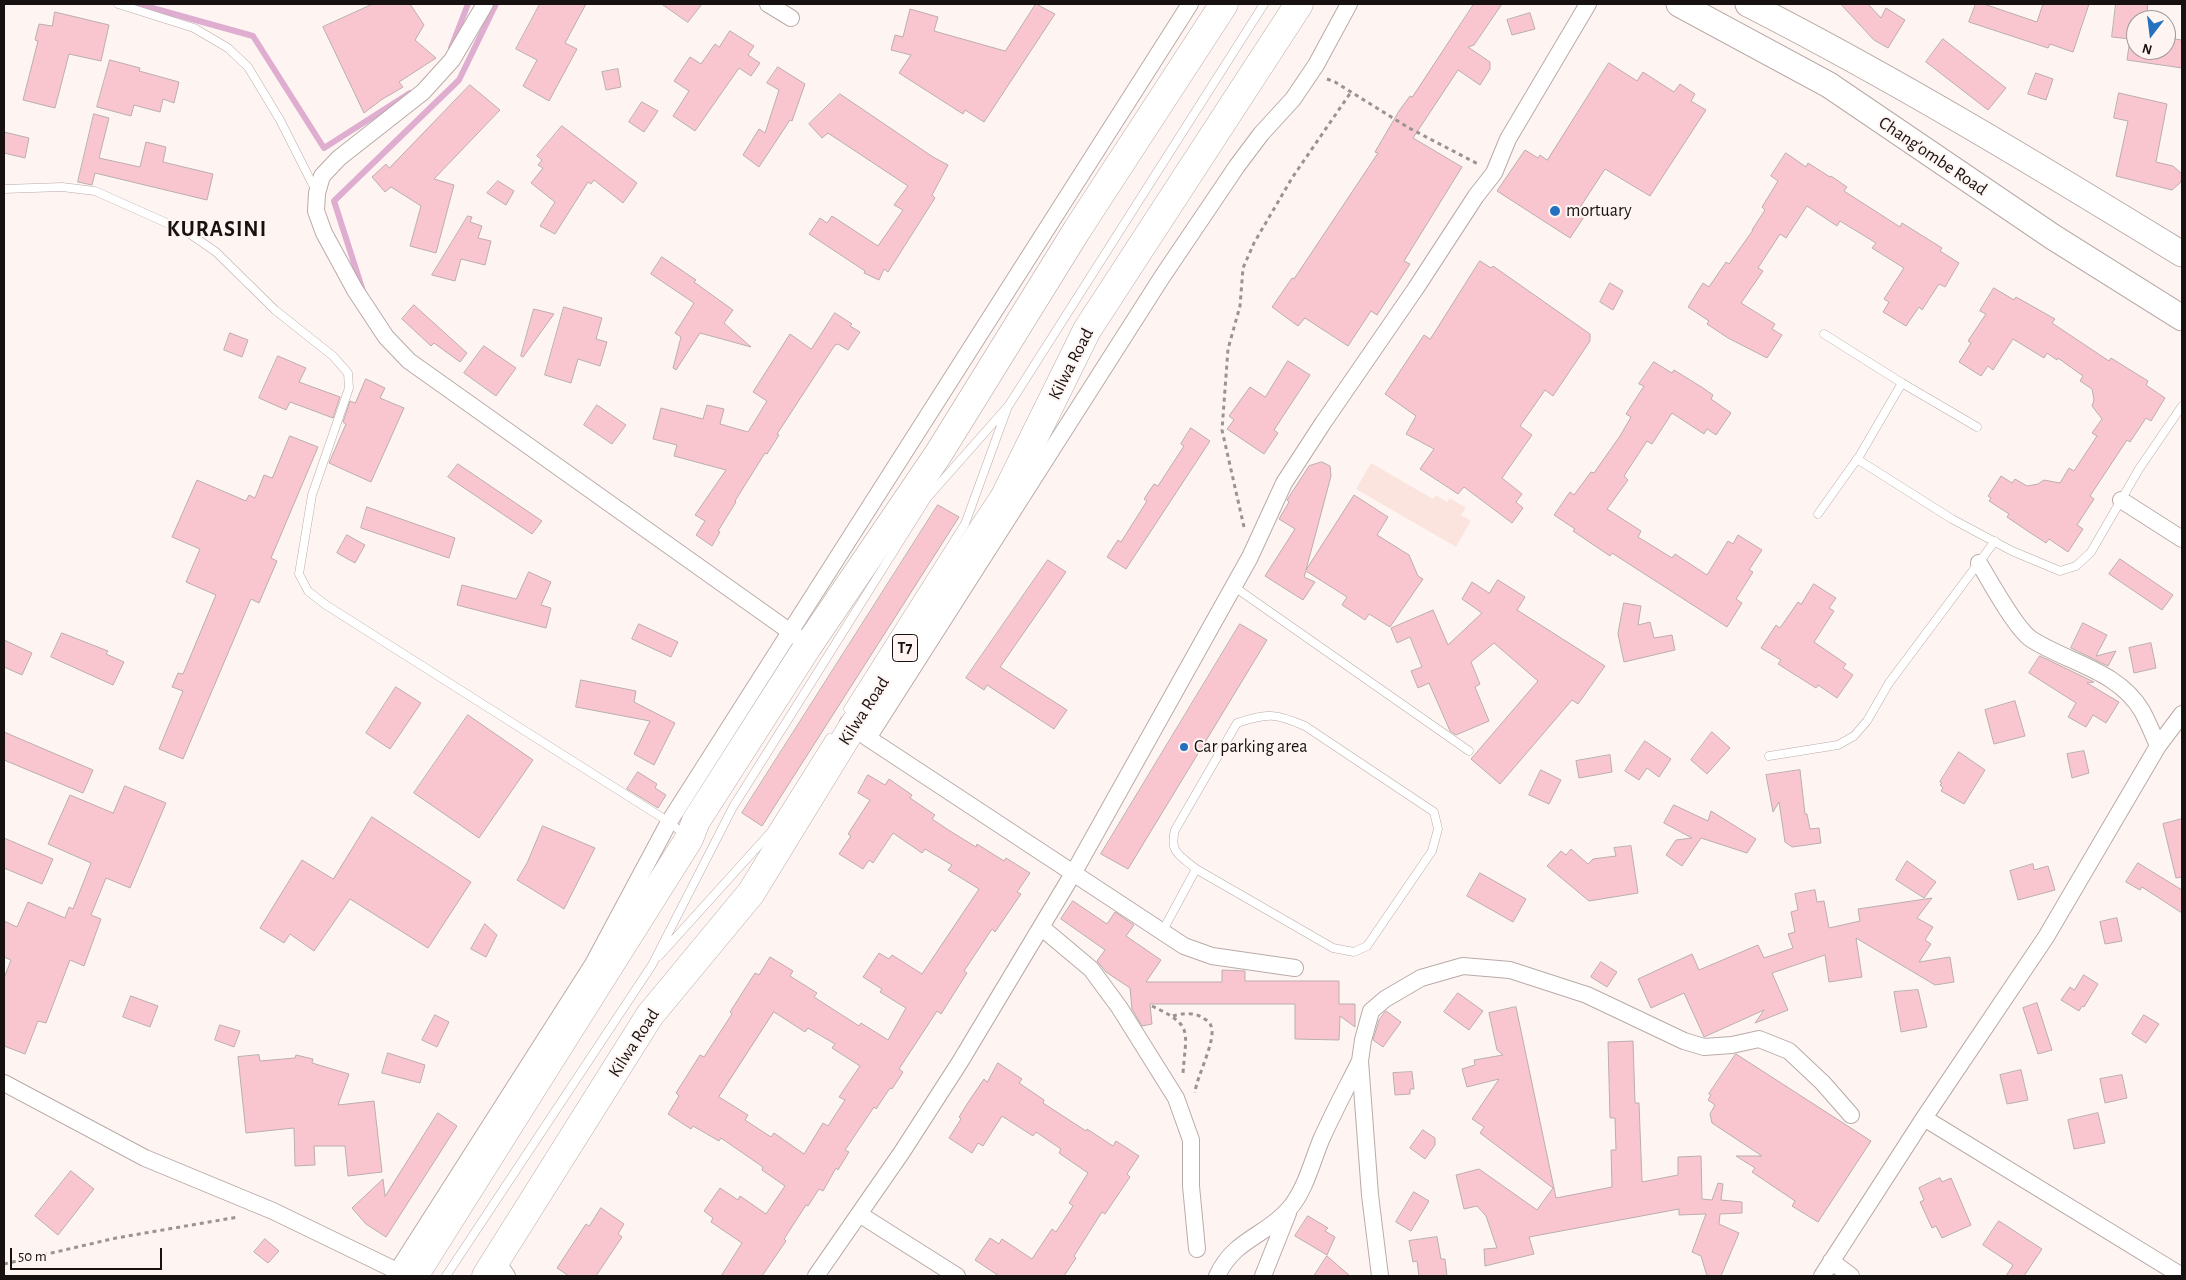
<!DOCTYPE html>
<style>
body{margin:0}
#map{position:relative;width:2186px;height:1280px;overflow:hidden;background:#fef5f2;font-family:"Alegreya Sans",sans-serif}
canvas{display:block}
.frame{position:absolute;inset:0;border:5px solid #171211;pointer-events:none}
.north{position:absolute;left:2126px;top:10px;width:50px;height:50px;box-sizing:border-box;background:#fef5f2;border:1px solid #a29a98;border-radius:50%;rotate:195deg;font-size:14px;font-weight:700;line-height:20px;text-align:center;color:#171211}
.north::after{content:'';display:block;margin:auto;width:18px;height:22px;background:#2471c0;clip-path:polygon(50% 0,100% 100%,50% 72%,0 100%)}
.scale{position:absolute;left:10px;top:1248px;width:152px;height:22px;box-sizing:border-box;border:2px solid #171211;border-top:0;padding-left:6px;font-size:15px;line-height:18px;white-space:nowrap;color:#171211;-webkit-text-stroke:4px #fef5f2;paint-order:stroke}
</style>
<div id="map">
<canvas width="2186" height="1280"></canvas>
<div class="frame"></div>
<div class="north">N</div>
<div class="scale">50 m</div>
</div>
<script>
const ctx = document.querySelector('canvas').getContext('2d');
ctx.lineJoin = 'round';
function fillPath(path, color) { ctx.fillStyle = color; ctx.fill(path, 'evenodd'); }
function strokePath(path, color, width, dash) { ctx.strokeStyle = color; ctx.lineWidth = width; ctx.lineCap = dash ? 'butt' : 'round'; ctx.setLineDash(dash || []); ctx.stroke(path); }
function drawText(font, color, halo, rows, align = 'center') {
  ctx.font = font + ' "Alegreya Sans",sans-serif'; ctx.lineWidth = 4; ctx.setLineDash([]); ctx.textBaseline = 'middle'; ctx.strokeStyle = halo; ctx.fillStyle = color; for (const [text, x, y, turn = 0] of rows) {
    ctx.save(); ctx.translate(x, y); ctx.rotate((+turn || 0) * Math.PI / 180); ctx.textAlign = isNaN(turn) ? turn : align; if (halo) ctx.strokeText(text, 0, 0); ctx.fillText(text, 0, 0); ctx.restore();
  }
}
fillPath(new Path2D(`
 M1371 463 1433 499 1436 495 1447 502 1450 498 1466 508 1461 515 1471 521 1456 547 1356 489Z`), '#fce4de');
strokePath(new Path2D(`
 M138 4 253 36 324 148 410 93
 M451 48 468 4
 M363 291 334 201 459 80 496 4`), '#dfadd0', 6);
const building = new Path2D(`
 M373 4H410L424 25 415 40 436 58 399 82 403 87 381 100 364 113 323 27Z
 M540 4H586L565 43 577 49 549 101 523 86 537 60 516 49Z
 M662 4H702L688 22Z
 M1036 4 1055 14 984 122 965 110 963 114 899 73 911 55 891 50 895 35 903 37 910 9 938 17 934 31 1005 51Z
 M1474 4H1502L1474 45 1468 47 1490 62V69L1480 85 1458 70 1413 138 1462 167 1404 261 1410 264 1377 315 1371 311 1348 346 1305 318 1298 326 1272 307 1292 278 1294 279 1378 153 1375 152 1399 111 1410 96 1412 97Z
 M1841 4H1868L1881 18 1886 8 1905 20 1888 48 1874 40Z
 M1976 4H1984L2037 22 2043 4H2089L2073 52 2050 44 2048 48 1969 22Z
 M2116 4H2148L2146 20H2136V50H2166V38L2182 40V68L2127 60 2130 39 2112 37Z
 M55 12 109 25 101 61 69 54 55 108 23 100 38 41 35 40 39 24 52 26Z
 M1530 13 1535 29 1512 35 1507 20Z
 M730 31 754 46 748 55 760 63 751 76 739 68 695 131 673 116 689 91 674 81 690 57 701 64 715 44 719 47Z
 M1943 39 2006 88 1988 110 1926 62Z
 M110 60 140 68 139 71 179 82 174 103 163 99 160 112 134 105 131 116 97 107Z
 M1609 63 1637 81 1643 72 1674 92 1680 84 1695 94 1691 101 1706 110 1650 196 1605 169 1579 209 1586 214 1570 238 1497 191 1525 150 1538 158 1540 155 1547 160Z
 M778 67 805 84 792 121 790 120 759 167 743 155 759 129 765 133 779 90 767 83Z
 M618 69 621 87 606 90 602 72Z
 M2036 73 2053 79 2046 100 2028 94Z
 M470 85 500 110 434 179 454 185 436 253 410 246 421 206 391 187 385 192 372 177 386 164 389 168Z
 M2119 93 2167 104 2156 162 2173 166 2182 174 2181 182 2172 190 2116 176 2128 121 2114 118Z
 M840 94 933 157 948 165 932 195 935 198 888 272 884 269 879 280 864 273 865 271 809 234 820 218 827 223 832 216 878 246 903 210 894 205 908 186 828 133 822 138 809 124Z
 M642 102 658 111 644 132 629 122Z
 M94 114 109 118 99 158 140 167 146 142 166 147 163 162 213 174 207 200 95 173 92 185 78 182Z
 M562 126 637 183 623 203 594 180 591 184 588 182 555 234 540 226 555 202 531 183 543 168 538 165 542 160 537 156Z
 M4 132 29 138 25 158 4 153Z
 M1786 153 1806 167 1808 163 1830 177 1831 176 1847 187 1844 191 1900 227 1902 223 1942 248 1940 251 1959 263 1945 287 1939 284 1922 310 1919 307 1906 326 1883 312 1889 302 1884 299 1904 268 1872 248 1876 243 1840 221 1837 226 1807 206 1786 238 1780 234 1758 268 1763 271 1741 303 1775 324 1772 329 1782 335 1767 358 1728 338 1707 324 1709 321 1688 307 1703 283 1709 287 1726 262 1729 264 1753 230H1752L1765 210 1762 207 1778 181 1771 176Z
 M498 181 514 191 506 205 487 193Z
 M468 216 472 217 470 222 482 226 478 238 491 241 485 265 461 259 455 281 432 275Z
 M662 257 696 280 694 282 733 310 724 323 751 347 700 333 676 370 673 368 681 337 675 333 694 303 651 274Z
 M1480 261 1491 268 1493 266 1590 334V341L1553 396 1545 390 1520 426 1532 435 1502 478 1522 494 1516 502 1523 508 1512 523 1464 487 1458 494 1420 469 1434 449 1406 434 1416 416 1385 394 1424 335 1430 339Z
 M1610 283 1623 291 1613 310 1600 302Z
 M1994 288 2014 300 2016 297 2055 319 2052 323 2109 361 2111 358 2148 381 2146 385 2165 398 2151 421 2146 418 2130 442 2127 440 2090 496 2094 499 2077 525 2083 529 2068 552 2049 539 2046 543 2029 532 2007 517 2009 514 1989 501 1991 498 1988 496 2001 476 2012 483 2015 479 2027 486 2038 484 2044 480 2060 483 2069 468 2074 471 2097 436 2092 433 2102 419 2092 406 2094 400 2092 389 2080 381 2083 376 2058 358 2057 360 2047 353 2044 358 2013 339 1993 370 1988 366 1981 376 1959 362 1971 343 1968 341 1986 314 1980 311Z
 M414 305 467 353 460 362 434 343 431 346 402 319Z
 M564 307 602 318 596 339 607 342 600 366 578 359 571 383 545 375Z
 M534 309 554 314 523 357 521 356Z
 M835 313 852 324 850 326 860 332 848 350 838 344 835 345 777 434 779 435 767 454 765 453 735 501 736 502 718 531 720 532 712 546 696 535 705 521 695 515 726 470 674 456 677 445 653 439 661 408 703 419 707 405 724 409 720 424 748 432 767 401 753 392 790 334 811 349Z
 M230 333 248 340 242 357 224 350Z
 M484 346 516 368 496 396 464 373Z
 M278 356 306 368 299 382 340 397 333 418 290 402 286 410 259 398Z
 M1288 361 1310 375 1274 430 1278 433 1264 454 1227 429 1234 420 1229 416 1250 387 1265 397Z
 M1654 362 1672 373 1674 370 1703 388 1713 395 1711 399 1731 413 1716 435 1707 429 1704 434 1672 413 1652 444 1647 441 1624 476 1628 480 1607 509 1641 531 1638 537 1672 558 1675 554 1707 575 1728 541 1733 544 1738 535 1762 550 1749 570 1753 572 1736 599 1742 603 1727 627 1612 553 1610 556 1573 531 1575 529 1554 515 1570 492 1574 495 1591 472 1594 473 1620 436 1631 417 1626 414 1644 386 1639 384Z
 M366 379 385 388 380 398 404 408 371 482 329 463 346 424 343 422 350 401 355 403Z
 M597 405 626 425 612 444 584 425Z
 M1191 428 1210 441 1126 569 1107 557 1118 540 1121 542 1147 501 1144 499 1154 484 1158 486 1184 446 1181 444Z
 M290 436 318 447 271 558 277 561 259 603 251 599 183 759 159 749 183 691 172 687 178 673 183 674 216 595 186 582 200 549 172 537 197 480 246 501 249 495 255 498 264 475 272 478Z
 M1322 462 1330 466 1331 476 1306 570 1354 495 1388 517 1377 535 1409 555 1418 576 1423 579 1390 627 1369 614 1365 620 1342 605 1347 597 1306 571 1304 577 1315 582 1303 600 1265 576 1295 529 1279 519 1289 502 1287 500 1309 466Z
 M458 464 542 521 532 534 448 477Z
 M938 505 959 517 762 826 742 813Z
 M367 507 455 538 449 558 361 528Z
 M347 535 365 545 355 563 337 553Z
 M2120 559 2173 595 2162 610 2109 574Z
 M1048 560 1066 572 1000 667 1067 710 1054 729 987 685 984 690 966 678Z
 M529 572 551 582 541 605 551 608 546 628 457 605 462 585 516 599Z
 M1498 580 1525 597 1517 610 1605 666 1578 704 1572 700 1500 784 1471 759 1538 681 1494 643 1471 662 1480 684 1475 687 1489 721 1456 735 1450 731 1429 683 1418 688 1411 671 1422 667 1410 637 1397 643 1391 628 1433 610 1448 645 1482 613 1462 599 1472 582 1489 593Z
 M1814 584 1836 598 1829 608 1834 611 1814 642 1846 664 1843 668 1853 675 1837 698 1818 685 1816 688 1778 664 1781 660 1761 648 1776 625 1780 628 1798 602 1801 604Z
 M1624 603 1641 606 1638 625 1650 622 1654 638 1672 635 1675 650 1624 662 1618 634Z
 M2083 623 2107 635 2096 656 2116 651 2108 666 2071 648Z
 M639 624 678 642 671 657 632 639Z
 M1240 624 1267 640 1128 869 1101 854Z
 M62 633 108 651 106 654 124 662 113 685 51 657Z
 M4 640 32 653 22 675 4 667Z
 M2151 643 2156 668 2134 673 2129 648Z
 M2040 656 2094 682 2087 683 2119 702 2106 723 2093 715 2086 727 2068 717 2076 703 2029 673Z
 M581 680 636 691 634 702 675 723 654 765 634 754 650 721 576 707Z
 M396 687 421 703 390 749 366 733Z
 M2015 701 2025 736 1994 744 1985 710Z
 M468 715 533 760 479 838 414 793Z
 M4 732 93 770 83 793 4 760Z
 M1712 732 1730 748 1707 774 1691 760Z
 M1645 741 1671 759 1659 777 1647 768 1639 780 1625 771Z
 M2084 751 2089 773 2072 778 2067 754Z
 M1959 752 1985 770 1964 804 1941 791 1943 788 1940 785 1942 783 1940 782Z
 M1610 755 1612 772 1579 778 1576 761Z
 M1541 770 1561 780 1549 804 1529 795Z
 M1800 770 1805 814H1807L1810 829 1819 828 1821 843 1792 847 1785 842 1779 802 1773 812 1766 775Z
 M638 772 657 784 655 788 666 795 658 808 627 789Z
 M868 775 885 785 889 779 912 795 910 798 935 815 932 819 950 831 976 847 977 844 1004 861 1006 858 1030 873 1017 892 1021 894 1010 910 995 932 992 929 964 971 967 973 941 1014 937 1011 899 1069 903 1072 892 1089 890 1088 876 1109 874 1107 845 1150 849 1152 838 1170 836 1168 823 1191 819 1189 808 1206 806 1205 784 1239 786 1241 762 1276H721L742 1243 711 1222 713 1218 704 1211 720 1188 738 1200 740 1196 766 1214 785 1186 762 1170 763 1167 721 1138 719 1141 693 1126 691 1129 668 1114 679 1096 676 1093 700 1055 704 1057 732 1014 730 1012 755 973 759 975 770 957 793 971 790 976 817 993 814 997 859 1026 861 1023 888 1040 906 1008 880 992 882 989 863 977 879 953 889 959 892 955 922 974 979 889 948 870 952 865 925 849 922 853 893 833 873 863 869 860 863 869 839 854 851 836 848 834 870 800 858 793ZM774 1012 805 1032 808 1028 835 1044 832 1048 860 1066 839 1097 845 1100 828 1126 823 1123 804 1154 774 1133 771 1137 745 1120 748 1115 719 1097Z
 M125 786 166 803 130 888 106 878 91 915 101 919 84 966 70 960 46 1023 38 1021 25 1054 4 1046V978L11 960 4 957V921L17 927 28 902 65 918 69 907 73 909 91 863 48 844 70 795 113 813Z
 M1674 805 1708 821 1711 811 1756 839 1747 853 1701 838 1682 866 1666 855 1676 840 1692 838 1664 823Z
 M372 817 471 882 428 948 350 899 314 951 290 934 284 943 260 928 302 860 333 879Z
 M2182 819V877L2176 878 2163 824Z
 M543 826 595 848 564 909 517 880 527 863Z
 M4 838 53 859 42 884 4 868Z
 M1631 846 1638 893 1589 901 1547 866 1561 851 1566 855 1571 849 1588 864 1593 859 1616 856 1614 848Z
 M1907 861 1936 882 1924 898 1896 880Z
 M2138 863 2182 890V913L2142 887 2140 890 2126 882Z
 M2033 864 2034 870 2048 866 2055 890 2018 900 2010 871Z
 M1480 873 1526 899 1513 922 1467 896Z
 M1815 890 1817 902 1824 901 1829 928 1860 921 1858 909 1932 898 1917 918 1933 927 1925 940 1931 944 1919 962 1950 957 1954 982 1935 985 1856 938 1862 977 1829 982 1825 955 1772 973 1788 1010 1755 1023 1764 1010 1704 1037 1684 993 1651 1008 1638 979 1692 954 1699 970 1758 945 1764 958 1793 948 1788 934 1795 932 1791 912 1798 910 1795 894Z
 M1073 901 1107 924 1115 912 1134 925 1126 936 1161 960 1146 982H1222V970L1245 971V981H1339V1004H1355V1027L1340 1016 1339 1040 1295 1039V1004H1150L1152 1024 1142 1026 1132 1009 1130 988 1106 972 1097 961 1105 950 1061 919Z
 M2117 918 2122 941 2105 944 2100 922Z
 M485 924 497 935 486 957 471 949Z
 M1601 962 1617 972 1607 987 1591 977Z
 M2084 975 2098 984 2084 1007 2082 1006 2079 1011 2061 1000 2070 987 2074 990Z
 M1918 990 1927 1027 1901 1032 1894 992Z
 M1458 993 1483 1011 1469 1030 1444 1012Z
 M131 996 158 1006 150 1027 123 1017Z
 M2037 1003 2052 1050 2038 1054 2023 1008Z
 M1516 1007 1556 1198 1612 1187 1611 1150H1616L1615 1118H1610L1608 1042 1633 1041 1635 1103H1639L1642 1182 1678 1175V1157L1701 1156 1702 1199 1712 1200 1718 1183 1723 1184 1721 1200 1742 1202V1213L1720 1214 1719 1224 1739 1233 1721 1276H1707L1701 1256 1692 1252 1706 1214 1679 1215V1209L1529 1237 1534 1254 1485 1266 1484 1249 1497 1248 1486 1216 1477 1206 1464 1209 1456 1175 1479 1169 1537 1210 1553 1188 1480 1133 1484 1127 1472 1119 1499 1079 1467 1087 1462 1069 1475 1065 1474 1060 1503 1055 1497 1050 1489 1013Z
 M1386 1011 1401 1022 1383 1047 1373 1040 1379 1020Z
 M435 1015 449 1022 437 1047 422 1040Z
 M2144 1015 2159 1024 2146 1043 2132 1034Z
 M220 1025 240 1031 234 1047 215 1040Z
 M388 1053 425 1065 420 1083 382 1073Z
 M1736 1054 1871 1141 1818 1222 1792 1206 1795 1201 1752 1172 1755 1168 1736 1156H1762L1712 1123 1710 1114 1715 1105 1708 1100 1711 1095 1709 1094Z
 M259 1055 260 1061 295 1058 296 1055 313 1059 312 1063 349 1074 338 1105 374 1101 382 1172 348 1176 345 1146H314L315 1165 295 1166 294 1128 246 1133 238 1057Z
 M998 1063 1022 1079 1019 1083 1044 1100 1043 1103 1086 1131 1087 1129 1113 1146 1116 1141 1139 1156 1127 1174 1130 1177 1105 1214 1102 1212 1074 1256 1076 1258 1064 1276H999L975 1260 990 1238 999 1244 1002 1239 1032 1259 1052 1229 1056 1232 1073 1206 1069 1203 1088 1173 1059 1153 1061 1149 1036 1132 1033 1136 1002 1116 983 1146 978 1143 972 1153 949 1138 961 1119 959 1117 969 1101 984 1079 987 1082Z
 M2021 1070 2028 1100 2007 1104 2000 1075Z
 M1412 1072 1414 1089H1410V1094L1395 1095 1393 1073Z
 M2122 1075 2127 1098 2105 1103 2100 1079Z
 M438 1113 457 1126 386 1237 366 1224 352 1208 383 1179 385 1196Z
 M2098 1113 2105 1143 2074 1149 2068 1120Z
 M1423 1130 1435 1138V1145L1425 1159 1410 1148Z
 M71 1171 94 1189 58 1235 35 1216Z
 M1940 1178 1942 1182 1951 1178 1971 1225 1942 1238 1936 1226 1932 1228 1920 1202 1924 1200 1919 1188Z
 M1414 1192 1429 1201 1411 1231 1396 1222Z
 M601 1208 624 1224 618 1234 622 1237 596 1276H569L557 1268 586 1224 589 1226Z
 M1308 1216 1328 1228 1325 1231 1335 1237 1327 1255 1295 1236Z
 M1999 1221 2042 1249 2024 1276H2006L2013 1265 1983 1245Z
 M1437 1237 1441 1259H1445L1447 1276H1419L1417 1261 1413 1262 1409 1241Z
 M265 1239 279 1251 268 1263 254 1252Z
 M1327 1256 1350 1276H1314Z`);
fillPath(building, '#f9c6d0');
strokePath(building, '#bbadaf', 1);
const lane = new Path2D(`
 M118 4 194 28 228 48 248 67 280 120 316 191
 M4 189 62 187 95 191 187 232 216 252 275 310 333 356 348 373 349 388 312 495 299 574 308 591 326 605 669 822 686 836
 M1824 334 1902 383 1977 427
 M1857 459 1952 519 2012 551 2060 571 2076 566 2091 552 2139 469 2182 406
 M1818 514 1860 455 1902 383
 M1233 586 1469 751
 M848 709 965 524 1007 409
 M1769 756 1838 745 1854 736 1867 721 1889 683 1995 541
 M1162 932 1196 869C1180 855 1169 853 1175 830L1237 723C1268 713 1275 713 1305 726L1434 812 1438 829 1432 851 1367 946 1354 952 1333 948 1196 869
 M659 956 771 832 830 738
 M446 1276 652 965 733 807 927 498 1009 405 1264 4`);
const street = new Path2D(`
 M485 4 452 60 423 92 339 158 322 176 317 193 316 211 324 233 355 290 386 337 409 361 799 638
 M768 4 791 18
 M2121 500 2182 539
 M1979 563C1989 580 2016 629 2031 639 2068 663 2118 670 2142 711 2148 722 2153 734 2158 746
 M848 723 868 738 1162 277 1237 166 1261 134 1293 99 1316 65 1349 4
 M868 738 1184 946 1212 956 1295 968
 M1041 927 1091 969 1119 1007 1176 1098 1191 1140V1186L1197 1249
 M4 1083 145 1158 273 1211 397 1271 404 1276
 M1924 1118 2182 1276
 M859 1214 957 1276
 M496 1260 507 1276
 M1831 1261 1851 1276
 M394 1276 593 964 669 822 1190 4
 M816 1276 902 1152 960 1062 1074 872 1250 557 1284 483 1323 423 1416 288 1476 196 1494 173 1508 139 1588 4
 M1217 1276C1234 1239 1266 1236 1289 1209 1305 1191 1312 1162 1321 1140 1333 1113 1347 1087 1360 1061
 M1263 1276 1288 1213
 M1380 1276 1370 1195 1360 1061 1363 1040 1371 1011 1385 999 1421 978 1463 966 1510 970 1587 995 1684 1041 1704 1047 1732 1045 1759 1039 1789 1051 1823 1083 1851 1115
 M1822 1276 1924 1118 2046 937 2158 746 2182 714`);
const primary = new Path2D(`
 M1679 4 1829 85 2053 237 2182 318
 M1748 4C1897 80 2040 167 2182 254`);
const highway = new Path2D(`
 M414 1276 689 839 696 821 808 646 939 453 1077 230 1224 4
 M486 1276 650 1015 751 893 852 728 1004 498 1087 330 1299 4`);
strokePath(lane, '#b9aba7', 9);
strokePath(street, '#b9aba7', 18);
strokePath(primary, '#b9aba7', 27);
strokePath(highway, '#b9aba7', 29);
strokePath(new Path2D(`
 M1327 79 1335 82 1409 128 1478 164
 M1244 527 1222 430 1228 349 1240 306 1243 268 1254 243 1292 178 1351 92
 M1152 1006C1194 1026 1186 1030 1183 1073
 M1173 1016C1182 1013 1195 1012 1203 1018 1206 1020 1210 1022 1211 1026 1217 1040 1196 1077 1195 1093
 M4 1264 116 1238 238 1217`), '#9b9391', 3, [4, 4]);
strokePath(lane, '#fff', 8);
strokePath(street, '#fff', 16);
strokePath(primary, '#fff', 25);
strokePath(highway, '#fff', 28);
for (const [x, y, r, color] of [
 [1555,211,6,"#2471c0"],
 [1184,747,5,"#2471c0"]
]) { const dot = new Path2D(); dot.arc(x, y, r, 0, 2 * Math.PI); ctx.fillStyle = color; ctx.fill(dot); strokePath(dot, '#fef5f2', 2); }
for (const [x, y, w] of [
 [905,648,25]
]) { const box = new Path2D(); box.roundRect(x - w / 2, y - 13.5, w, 27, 4); ctx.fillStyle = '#fef5f2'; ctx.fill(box); strokePath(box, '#171211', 1); }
drawText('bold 16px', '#171211', null, [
 ["T7",905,648]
]);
drawText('18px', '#171211', '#fef5f2', [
 ["Chang'ombe Road",1933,156,34],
 ["Kilwa Road",1071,364,-63],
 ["Kilwa Road",864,711,-57],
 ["Kilwa Road",634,1043,-57]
]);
drawText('18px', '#171211', '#fef5f2', [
 ["mortuary",1566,211],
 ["Car parking area",1194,747]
], 'left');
ctx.letterSpacing = '1px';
drawText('bold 22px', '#171211', '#fef5f2', [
 ["KURASINI",217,229]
]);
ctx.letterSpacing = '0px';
</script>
